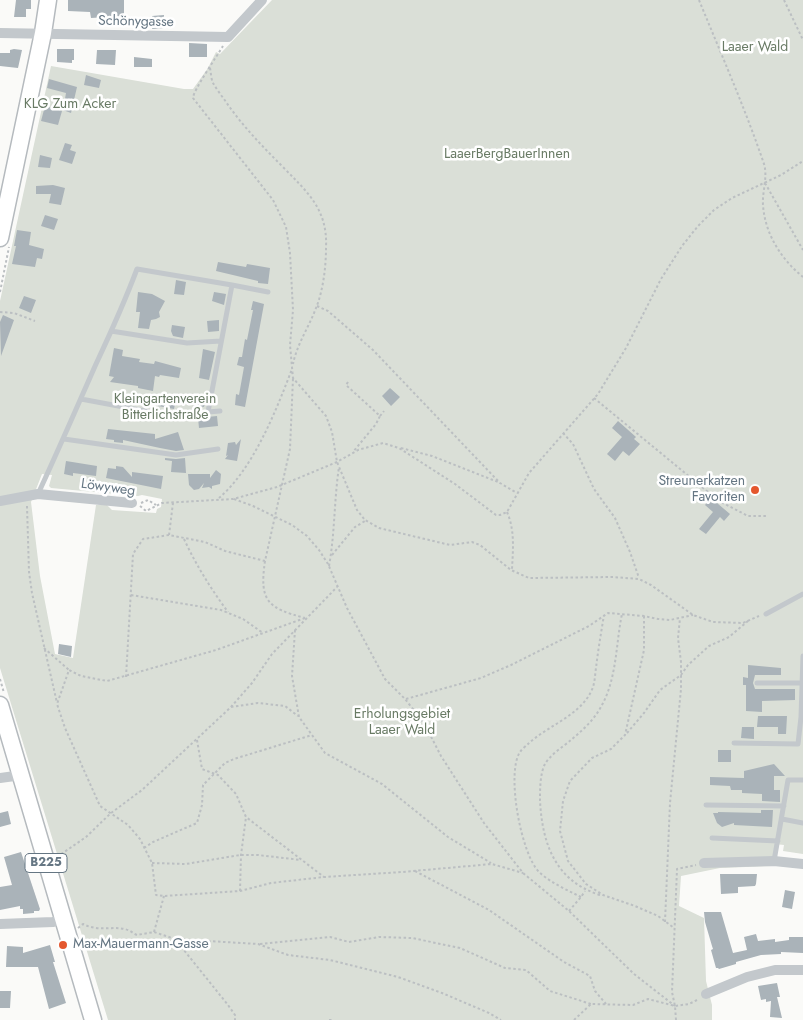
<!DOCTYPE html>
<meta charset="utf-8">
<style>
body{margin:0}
canvas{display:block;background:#fafaf8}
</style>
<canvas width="803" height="1020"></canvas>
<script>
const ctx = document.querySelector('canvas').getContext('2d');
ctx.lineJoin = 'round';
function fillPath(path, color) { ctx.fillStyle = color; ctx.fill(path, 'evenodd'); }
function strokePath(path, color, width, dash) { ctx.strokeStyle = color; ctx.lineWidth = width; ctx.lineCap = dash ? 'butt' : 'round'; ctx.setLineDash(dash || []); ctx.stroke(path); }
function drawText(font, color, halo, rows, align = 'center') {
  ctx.font = font + ' Jost,sans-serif'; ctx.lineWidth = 5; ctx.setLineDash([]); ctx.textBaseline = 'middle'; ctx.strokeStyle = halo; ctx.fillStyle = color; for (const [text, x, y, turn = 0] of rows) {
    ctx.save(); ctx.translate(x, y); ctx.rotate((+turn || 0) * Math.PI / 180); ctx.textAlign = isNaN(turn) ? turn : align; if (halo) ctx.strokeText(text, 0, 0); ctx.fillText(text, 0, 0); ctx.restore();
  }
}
fillPath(new Path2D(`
 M272 0H803V854L783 851 784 845 775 844 772 866 720 868 681 876 679 906 704 918 706 981 712 1005V1020H108L0 668V301L51 66 184 89H193L208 68 216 52 220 54ZM42 474 52 475 49 486 51 488 138 496 142 495 162 499 161 507 157 509 156 513 112 510 107 505H96L73 658 55 654 40 576 31 502Z`), '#dadfd7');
fillPath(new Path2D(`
 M16 0H31V9H26V17H14Z
 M68 0H124V16L91 18 90 12 68 11Z
 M164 15V28L152 29V16Z
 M189 43 207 44V57H189Z
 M14 49 22 50 18 68 0 66V53H10V50Z
 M57 49H74V60H72V63L57 62Z
 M97 50H116L115 65 96 64Z
 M134 57 152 59V67H134Z
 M86 75 101 80 99 88 84 85Z
 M49 79 77 87 71 113 63 110 66 93 47 88Z
 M45 106 62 111 58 125 41 121Z
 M65 143 72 145 70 150 76 152 72 164 59 160Z
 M40 155 52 158 50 168 38 167Z
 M53 185 65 188 61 205 49 203 51 194H36V186Z
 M45 215 58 219 54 230 41 226Z
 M17 230 31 232 29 245 44 249 42 259 37 258 35 267 12 264 16 246H14Z
 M218 262 246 267 247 264 270 268 268 284 258 283V281L216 271Z
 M176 280 186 282 184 295 174 294Z
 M138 292 152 294 165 301 159 312 160 317 156 319 151 320 149 329 138 328 140 312H136Z
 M214 292 226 294 224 305 212 301Z
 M24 296 36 300 31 313 19 308Z
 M253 301 264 304 245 407 235 405 236 394 239 395 244 367 237 365 239 357H242L245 339 247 340 253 310H251Z
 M3 315 14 320 1 356 0 322Z
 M219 320V331L208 332 207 321Z
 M172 325 185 327 183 338 173 336 171 331Z
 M114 348 123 350 122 356 140 359 139 362 154 364 155 361 181 368 179 378 160 375 159 377 155 376 153 391 138 388V386L110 382 114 377 109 376Z
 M203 349 215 352 209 380 199 378Z
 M390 388 400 397 391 406 382 396Z
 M195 395 206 397 204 407 193 405Z
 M160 397 176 399 174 409 158 406Z
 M217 416 218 426 199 428 198 418Z
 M618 421 636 437 634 439 640 444 629 456 623 451 615 461 607 454 622 437 612 428Z
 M108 429 155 434V439L178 432 184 450 176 451 160 448 123 440V443L114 442V440L106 439Z
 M241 439 237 461 225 459 228 455 226 456 228 443 235 442 236 445Z
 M165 458 176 459 185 458 186 473 171 472 172 461 165 460Z
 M66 461 97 466 96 476 73 473V476L64 474Z
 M116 466 123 467 132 477V472L163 476 161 489 106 478 108 468 116 469Z
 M216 470 221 474 220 484 212 486V489L209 487 202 488 204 483 199 489 194 490 189 485 188 474H210V478Z
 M711 498 730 514 724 521 720 517 706 534 699 529 713 512 705 505Z
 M59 644 72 646 71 657 58 654Z
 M748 665 781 668V675H755L753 683 755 689H795V700L762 701V712L746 711V685H743V677L748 678Z
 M758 716H787L786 734H778V727H757Z
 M742 727H754V739L741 738Z
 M718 750H731V762H718Z
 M774 764 785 776H774V790H780V802L762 801V794L742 793V790H731L730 786 710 785V777L744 778V771Z
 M761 810H773L772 827 734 825V823L722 827 717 823 713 813H718V812L761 813Z
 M8 811 11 824 0 827V813Z
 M21 852 40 909 39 911H34V913L23 914V909H20V906L0 910V887L12 885 4 857Z
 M720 874H757L756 884 755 886 738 887V893L721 894Z
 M785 890 795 892 792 909 782 907Z
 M704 912H721L733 953 747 950 744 937 756 934 758 941 775 939V942L789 940V937H803V953L781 952V954L761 955 736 962V964L719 969 718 968H716L711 950 713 949 712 946 705 922Z
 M50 945 55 962H53L66 1003 49 1009 38 967H6L7 946 23 947V953Z
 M777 983 780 997H777L782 1018 770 1017 771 1001 766 1002V999L761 1000 758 986Z
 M0 991H11L10 1008H0Z`), '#aab3b9');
const primary = new Path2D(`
 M0 238 43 33 48 0
 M0 705 93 1020`);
strokePath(primary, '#b5babe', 19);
strokePath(new Path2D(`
 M699 0C721 54 745 108 764 164 768 177 762 192 763 205 765 234 781 259 803 277
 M784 0 803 40
 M223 46C217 56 193 91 193 98L273 200 286 227 290 253 293 310 290 345 293 378 326 416 332 432 337 462 357 510 365 520 379 528 450 545 472 542 480 545 511 570 529 578 613 577 639 579 651 585 693 615 713 622 743 623 759 616
 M210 68C211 73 211 79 213 83 216 88 220 94 224 99 240 123 260 144 281 165 306 191 328 208 326 248 326 267 323 291 316 308 309 327 297 344 293 364
 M765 183 803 250
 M0 292 9 247
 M317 306 328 311 373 350 500 483 517 493
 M0 312 14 313 35 321
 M348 382 346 385 380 416 376 424 353 452
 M594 398 719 501 748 516H768
 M380 416 384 411
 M563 433 573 444 594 489 615 518 630 552 639 578
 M401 448 432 456 498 482
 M219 498C253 469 276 411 292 369
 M234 499 253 506 292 525 307 536 319 550 328 564 347 608 385 679 405 699 424 723 441 756 484 823 523 873 569 911 634 974 675 1006
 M141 503 148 500 156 505
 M27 506 29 572 32 593 57 703
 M140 506 146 511 162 503 233 499 277 487 337 462 358 450 383 443 399 448 455 484 496 515H500L507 512 529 473 598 394 626 348 661 279 682 246 698 226 714 210 732 198 781 175 803 161
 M507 512C515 530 513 550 512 569
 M169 535 173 503
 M184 539C196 565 211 589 228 612
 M332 555 355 527 365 521
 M265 561C259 602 268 608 305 618
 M329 566C335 533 334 500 339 467
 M131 595 221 610 243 619 263 633
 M644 616V650L625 735 611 749 592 758 570 781 563 801 560 831 568 861 586 884 603 895 635 906 658 916 674 928
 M305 618 216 650 107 681 81 676 69 670 57 704 65 728 100 806 128 825 140 839 152 863 156 895 164 896 240 891 271 883 324 877 402 872 492 864 523 873
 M295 630 292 676 299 717 325 753 382 784 448 837 491 863
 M44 648 69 670
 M126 677 133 554 143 539 169 535 205 542 225 551 265 561 290 449 293 378
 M0 679 4 693
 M406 699 481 678 511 665 589 626 608 613 644 616 658 619 670 620 693 615
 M231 707 258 703 285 706 298 716
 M627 733 644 713 660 690 681 675 688 665 709 646 729 637 748 621
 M197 740 202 769 218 775 236 794 246 817 324 877
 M144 848 153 842 197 823 202 805 203 785 225 763 234 759 312 735
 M57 857 86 837 111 813 142 790 231 707 252 683 272 654 337 587
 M152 863 186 864 240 855H258L301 860
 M415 871 489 910 564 962 590 976 595 991 606 1004
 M240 891 241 855 246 817
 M600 895C555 881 542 843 540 800 540 790 540 776 544 766 549 755 563 747 571 740 584 729 596 718 603 703 617 676 616 642 622 614
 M581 897C567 890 551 883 539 872 521 854 506 773 520 752 522 749 526 746 528 744 548 725 583 715 593 687 595 681 595 674 596 668 598 651 601 633 604 615
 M569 911 581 897 585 891
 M665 922 670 803 681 689V662L678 638 680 618
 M78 928 83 924C100 933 116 924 130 931 132 932 134 934 137 935L154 932 175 939 258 944 288 955 330 960 398 977 442 993 489 1013 501 1020
 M154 932 164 896
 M175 939 228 1005 235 1015V1020
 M260 944 330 937 349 942 379 937 412 938 460 948 505 968 526 970 550 991 591 1004
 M329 1020H333
 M574 1020 591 1004 633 1005 648 999 675 1006 689 1004 699 999
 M676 1020 675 1006 672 992 677 869 696 865`), '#bbbfc2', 2, [2.5, 2.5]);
strokePath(new Path2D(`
 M232 285 268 292
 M111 331 187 343 221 341
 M208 412 220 411
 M64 439 176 455 218 449
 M38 494C58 451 77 407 96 364 111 332 125 301 137 269L232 285 208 412 177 417 81 399
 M766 614 803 594
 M757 683H801
 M801 717 803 656
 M734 743 798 744 801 717H803
 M706 805 784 806
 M782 819 803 823
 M712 838 778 841
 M774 861 788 780H803`), '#c3c8cc', 5);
strokePath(new Path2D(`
 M0 33 228 37 262 0
 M0 501 38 494 132 503
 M0 778 22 775
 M704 863 774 861 803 864
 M0 924 53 922 62 919
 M706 994 747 977 775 970H803`), '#c3c8cc', 10);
strokePath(primary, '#fff', 16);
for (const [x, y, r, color] of [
 [755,490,5,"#e4572e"],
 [63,945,5,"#e4572e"]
]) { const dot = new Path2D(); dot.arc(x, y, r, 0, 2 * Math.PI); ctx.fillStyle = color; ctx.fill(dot); strokePath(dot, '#fff', 2); }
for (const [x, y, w] of [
 [46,863,42]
]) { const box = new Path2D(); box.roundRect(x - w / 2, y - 9.5, w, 19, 4); ctx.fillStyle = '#fff'; ctx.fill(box); strokePath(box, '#657683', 1); }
drawText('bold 12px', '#657683', null, [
 ["B225",46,863]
]);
drawText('14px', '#657683', '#fff', [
 ["Schönygasse",136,22,1],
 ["Löwyweg",108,488,8]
]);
drawText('14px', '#687a64', '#fff', [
 ["Laaer Wald",755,48],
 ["KLG Zum Acker",70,105],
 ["LaaerBergBauerInnen",507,155],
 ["Kleingartenverein",165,400],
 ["Bitterlichstraße",165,416],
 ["Erholungsgebiet",402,715],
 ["Laaer Wald",402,731]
]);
drawText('14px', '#657683', '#fff', [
 ["Streunerkatzen",745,482],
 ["Favoriten",745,498],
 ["Max-Mauermann-Gasse",73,945,"left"]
], 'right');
</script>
